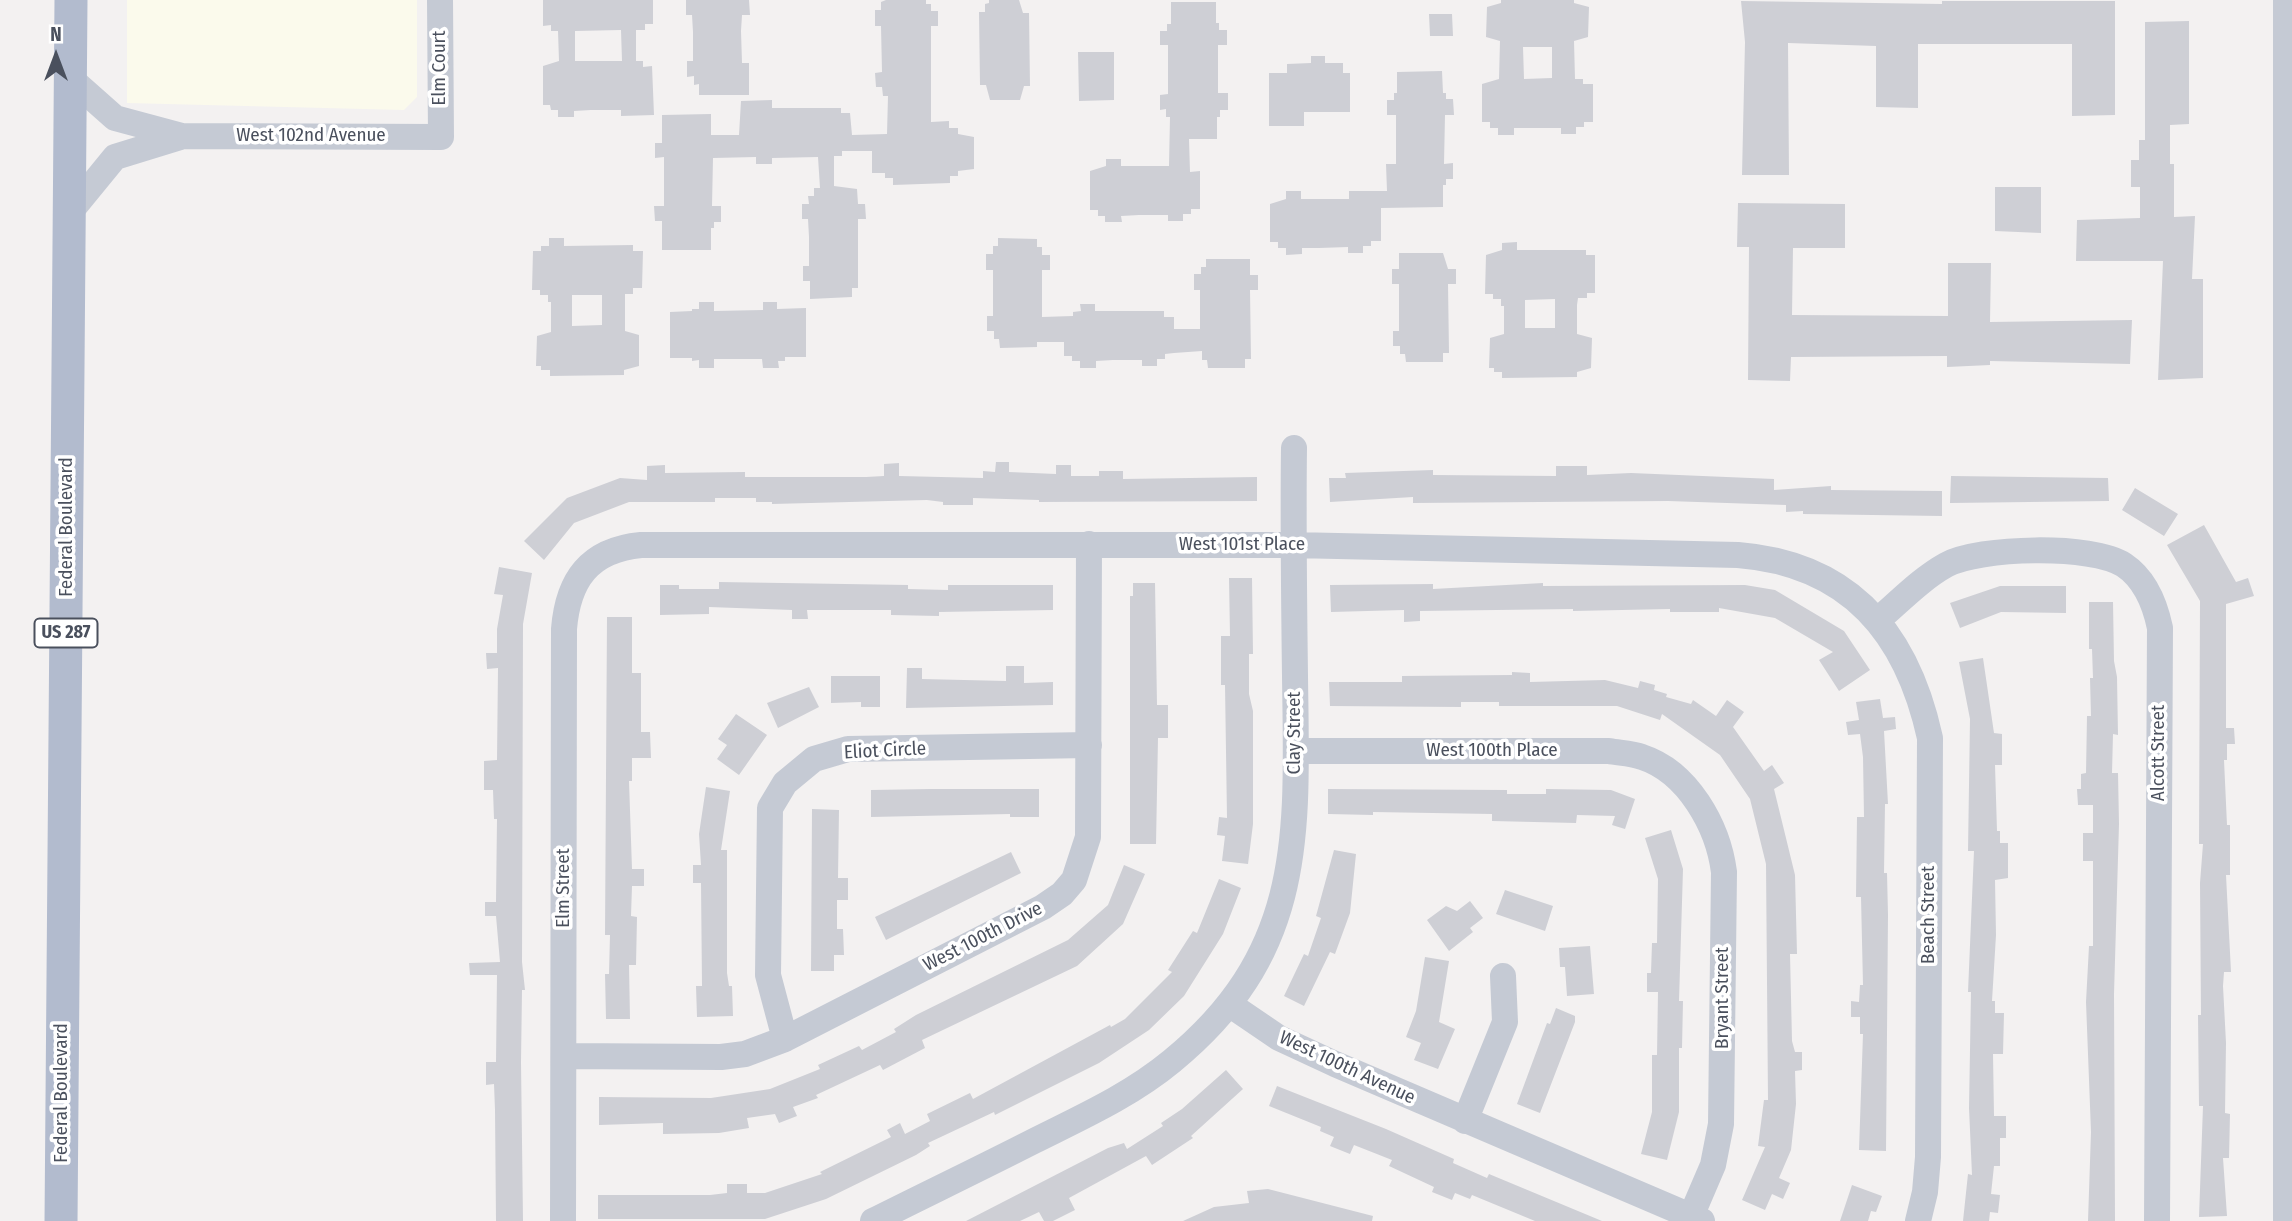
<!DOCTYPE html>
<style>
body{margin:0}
#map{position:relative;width:2292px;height:1221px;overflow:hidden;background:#f3f1f1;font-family:"Fira Sans Condensed",sans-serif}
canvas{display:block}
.north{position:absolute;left:21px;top:21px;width:70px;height:70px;-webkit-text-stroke:5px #fff;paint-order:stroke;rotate:0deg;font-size:19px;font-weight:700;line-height:28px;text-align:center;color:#4a505d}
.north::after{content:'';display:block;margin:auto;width:24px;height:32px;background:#4a505d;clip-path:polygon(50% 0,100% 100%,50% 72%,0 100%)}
</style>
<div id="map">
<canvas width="2292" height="1221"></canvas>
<div class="north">N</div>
</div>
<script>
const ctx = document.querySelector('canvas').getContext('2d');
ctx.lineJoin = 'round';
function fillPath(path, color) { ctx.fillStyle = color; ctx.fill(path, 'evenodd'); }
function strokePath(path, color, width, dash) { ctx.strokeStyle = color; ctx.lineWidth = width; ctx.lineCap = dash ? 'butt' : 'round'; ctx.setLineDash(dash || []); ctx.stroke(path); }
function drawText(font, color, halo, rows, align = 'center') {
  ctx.font = font + ' "Fira Sans Condensed",sans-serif'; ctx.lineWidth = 7; ctx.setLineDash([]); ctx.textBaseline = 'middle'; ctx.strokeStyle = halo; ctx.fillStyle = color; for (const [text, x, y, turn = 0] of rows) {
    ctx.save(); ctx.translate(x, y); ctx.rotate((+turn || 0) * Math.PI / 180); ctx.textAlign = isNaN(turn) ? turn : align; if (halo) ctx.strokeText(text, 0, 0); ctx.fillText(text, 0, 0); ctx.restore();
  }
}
fillPath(new Path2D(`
 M127 0H417V97L404 110 127 103Z`), '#fbfaec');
fillPath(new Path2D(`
 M543 0H653V24H645V30H636V61H643V67L652 66 654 115 621 116V110H591L574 111V117H558V110H551L550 105H543V66L559 61 558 31H551V25L543 26ZM621 30 622 61H575V31Z
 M686 0H749L750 15H742L741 31 742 63H749V95H699V84L694 85V76L687 77V61H693V32L692 15H686Z
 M886 0H926V4H931V11H938V26H931V122L949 121V128H958V134L974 137V169L958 171V176H950V183L893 185V178H885V173H872V151H842V156H834V186L857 189 858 204H865L866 219H858V288H852V297L810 299V281H803V266H809V237L808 219H802V204H809L808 196H814V188H820L818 157 772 158V164H756V157L713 158 712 206H721V222H714V228H711V250H662V221H655L654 206H664V157L655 158V143H662V115L711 114V135H739L741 101 772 100V108H841V113H850L852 135 887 134 888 96H883L882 87H876L875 73 882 72 881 26H875V10H881V2Z
 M989 0H1019L1023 13H1029L1030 86H1024L1020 100H990L986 85H980L979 12H985V4L989 3Z
 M1501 0H1574V3L1589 7 1588 37 1574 41 1575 79H1583V84H1593V122H1584V127H1576V134H1561V128H1514V135H1498V128H1490V122H1482V84L1499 79 1500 41 1486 37 1487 7 1501 3ZM1523 47H1552V78L1524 79Z
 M1741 1 1942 4V1H2115V115L2072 116V44H1918V108L1876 107V46L1788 43 1789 175H1742L1745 42Z
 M1171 2H1216V23H1219V30H1227V45H1218V93H1228V110H1220V117H1217V139H1189L1190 172 1200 171V209H1191V214H1183V221H1168V215H1139L1121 216 1122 222H1105V216H1098V210H1090V171L1106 166V159H1121V166H1169L1170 117H1166V109L1160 110V95L1168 94V45H1160V31H1167V24H1171Z
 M1429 14H1452L1453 36H1430Z
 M2189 21V124L2170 125V164H2174V217L2195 216 2192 279H2203V378L2158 380 2163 261H2076L2077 220 2140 218V187H2131V160H2139V140H2145V22Z
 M1078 52H1114V100L1079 101Z
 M1311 56H1325V63H1343V73H1350V112H1304V126H1269V73H1287V64L1311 63Z
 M1442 71 1443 93H1446V99H1453L1454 115H1445L1444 164 1453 163V179H1446V185H1443V207L1381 208V241H1371V246H1363V253H1348V247L1319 248H1302V254L1286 255V248H1278V242H1270V204L1286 199V191H1301V199H1349V191H1387L1386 164H1396V115H1387V100H1394V93H1397V72Z
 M1995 187H2041V233L1995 231Z
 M1738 203 1845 204V248H1793L1792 315 1948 316V263H1991L1990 322 2132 320 2130 364 1990 361V365L1947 367V356L1791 357 1790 381 1748 380 1749 247H1737Z
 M549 238H564V246L633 245V251H643L642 288H633V294H625V331L639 335V366L624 370V375L550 376V370H541V366H536L537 336 551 332V302H548V295H540V290H532L533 251H541V246H549ZM572 295H602V325L572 326Z
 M998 238 1037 239V247H1042V255H1050V270H1042V317L1073 316V312L1081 311 1080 304H1095V311H1164V317H1174V329H1200V290H1194V274H1201V267H1206V259H1250V275H1258V290H1250L1251 359H1245V368H1208L1207 360H1202V351L1174 353 1165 354V359H1157V366H1142V360H1113L1096 361V368H1080V361H1072V356H1064V342H1037V347L1000 348 999 339H994V331H987V316H993V270H986V254H993V246H998Z
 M1517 242V250H1586V255H1595V293H1587V298H1578L1577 305V334L1592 338 1591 368 1577 372V377L1502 378V372H1494V368H1489L1490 338 1504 334V306H1501V299H1493V294H1485L1486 255 1502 250V243ZM1555 299V328H1525V300Z
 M1399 253H1443L1448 269H1456V284H1448L1449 353H1443V362H1406L1405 354H1400V346H1393V331H1399V284H1392V269H1399Z
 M699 302H714V311L763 310V302H777V309L806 308V357H785V361H778L779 368H763L762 359H714V368H699V360L692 361V358H670V312L692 311V309H699Z
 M996 462H1009V472L1056 474V465H1071V476H1099V471H1123V479L1257 477V501L1039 502V500L973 498V505H943V502L927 500 772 504V502H756V498H715V502H629L574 523 544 560 524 541 567 498 620 478 647 480V466L665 465V473L745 472V477H866L884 476V464L899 463V476L983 478V471L995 472Z
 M1556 466H1587V475L1631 473 1774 479V490L1831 486V490L1942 491V516L1803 514V511L1786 512V505L1668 501 1413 503V497L1330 502 1329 478H1346L1345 473 1433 470V475L1556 476Z
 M1951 476 2108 478 2109 501 1950 503Z
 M2135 488 2178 514 2164 536 2122 510Z
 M2204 525 2236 582 2248 578 2254 596 2226 604V728H2234L2235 744H2227V760H2224L2227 825H2230V875H2226L2231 972H2224L2223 986 2226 1043 2225 1113 2230 1114 2229 1158H2223L2227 1216 2199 1217 2203 1106H2199L2198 1015H2201L2200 883 2203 844H2199L2200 601 2167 545Z
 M499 567 532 573 523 624 522 962 525 990H522L521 1062 523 1221H496L495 1110 494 1084 486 1085V1062H496L497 975H470L469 963 500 962 496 916H485V902H496L497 819H494L493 790H484V761L497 760 498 668 487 669 486 653H497V629L503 595 494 594Z
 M1229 578H1252L1253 654H1249V694L1253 711V824L1248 864 1222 861 1225 836 1217 835 1219 817 1227 818 1225 685H1221V636H1230Z
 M719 582 908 585V589L948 590V585H1053V610L939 612V616L891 615V610H807L808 619H792V610L709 607V614L660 615V585H679V589H719Z
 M1133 583H1155L1157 705H1168V738H1158L1156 844H1130V596H1133Z
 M1543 583V586L1745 585 1775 590 1844 631 1870 670 1839 691 1819 660 1833 652 1775 618 1719 608V612H1670V609L1573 611V609L1420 611V621L1404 622V610L1331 612 1330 585 1433 584V589Z
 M2000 586H2066V613L2001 612 1960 628 1950 603Z
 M2089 602H2113L2114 661 2117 677 2118 735 2113 734 2112 773H2118L2119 824 2114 994 2115 1221H2088L2091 1132 2086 1002 2089 946H2093V861H2083V833H2093V805H2078L2077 789H2081V774L2086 773 2087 716H2091L2090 678H2093L2092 649H2089Z
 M607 617H632V673H641V732H650L651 758H632V781H629L632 869H644V886H632L631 916 637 917 636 965H629L630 1019H606L605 974H609L610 935H605Z
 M1983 658 1994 733 2002 734V765H1995L1997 831H2000V843H2008V878L1995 880 1996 935 1992 1001H1995V1013H2004L2003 1054H1993L1994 1116H2006V1138H2000V1166H1994L1991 1194 2000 1195 1998 1213 1990 1212 1989 1221H1963L1968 1174 1972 1175 1969 1108 1971 992H1968L1974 851H1968L1970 719 1959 662Z
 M1006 666H1024V683L1053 682V705L906 708 907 668H922V679L1006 681Z
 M1512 672 1530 673V682L1605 680 1638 688 1640 681 1655 685 1654 690 1667 694 1666 697 1691 704 1693 700 1716 716 1727 700 1744 712 1733 727 1764 771 1772 765 1784 783 1774 789 1795 875 1797 954H1790L1792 1041 1795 1052H1802V1070L1795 1071 1796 1104 1791 1150 1779 1178 1790 1183 1783 1199 1772 1194 1765 1210 1742 1200 1765 1147 1758 1146 1764 1100H1768L1766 864 1750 799 1720 755 1662 714 1660 720 1617 706H1499V702H1461V707L1330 706 1329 682H1402V676L1512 675Z
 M831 676H880V707H861V702L831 703Z
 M809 687 819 707 778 728 767 703Z
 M1880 699 1883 718 1895 717 1896 729 1884 731 1888 804H1885L1884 873H1887L1888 915 1886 1151 1859 1150 1863 1034H1860V1017H1851V1001L1859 1002 1860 985H1863L1861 897H1856L1857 817H1864L1863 757 1860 734 1848 735 1846 722 1859 720 1856 702Z
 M736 714 767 735 739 775 717 759 727 745 718 739Z
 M706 787 730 791 721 850H727V973L729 986H732L733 1016 697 1017 696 986H702L701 883H693V865H701L699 834Z
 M931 789H1039V817H1010V814L871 817V790Z
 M1328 789 1507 790V794H1546V789L1611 790 1635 799 1625 829 1612 825 1615 816 1577 815 1576 823 1492 821V814L1373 812V815L1328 814Z
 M812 809 839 810 838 878H848V900H837V929H843L844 955H834V971H811Z
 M1671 830 1683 869 1679 1001H1683L1682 1048H1679V1112L1667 1160 1641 1154 1652 1112V1055H1657L1658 992H1647V973H1651L1652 943H1657L1658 879 1645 838Z
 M1334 850 1356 854 1350 913 1335 954 1330 952 1304 1006 1284 996 1304 954 1308 956 1321 918 1316 916Z
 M1011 852 1021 873 886 940 875 917Z
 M1124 865 1145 874 1123 924 1077 966 922 1040 925 1048 883 1070 880 1065 816 1095 818 1098 793 1107 797 1116 779 1123 775 1114 747 1118 749 1128 719 1133 663 1134V1123L599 1125V1097L711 1098 770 1089 820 1069 818 1065 859 1046 862 1050 896 1032 894 1029 916 1015 1068 940 1108 905Z
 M1219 879 1241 888 1223 934 1184 996 1149 1030 1099 1063 995 1115 994 1112 928 1143 930 1146 916 1155 826 1199 765 1219H598V1195H710L727 1193V1184H747V1193H765L822 1174 820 1172 891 1137 887 1130 900 1123 905 1134 930 1121 927 1114 970 1093 973 1099 1110 1025 1111 1027 1125 1019 1172 972 1168 970 1193 931 1197 933Z
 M1505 890 1553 906 1545 931 1496 914Z
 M1470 901 1483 918 1470 928 1473 932 1449 951 1427 920 1446 906 1457 911Z
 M1590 946 1594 994 1567 996 1565 967H1560L1559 948Z
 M1425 957 1449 961 1439 1022 1455 1029 1438 1069 1414 1060 1421 1043 1406 1037 1416 1011Z
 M1556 1008 1575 1016V1022L1540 1113 1517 1104 1547 1023 1550 1024Z
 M1226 1070 1243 1089 1191 1136 1193 1138 1152 1165 1146 1156 1069 1198 1075 1210 1053 1221H1044L1039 1212 1020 1221H966L1108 1148 1124 1143 1127 1149 1163 1126 1161 1123 1182 1109Z
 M1277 1086 1386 1129 1454 1159 1453 1163 1487 1178 1489 1174 1602 1221H1535L1472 1195 1470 1199 1455 1193 1452 1200 1432 1192 1434 1187 1389 1166 1392 1160 1354 1145 1350 1154 1330 1146 1334 1137 1320 1131 1321 1127 1269 1106Z
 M1852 1185 1882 1196 1876 1212 1871 1211 1868 1221H1840Z
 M1268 1189 1373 1216 1372 1221H1183L1214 1207 1249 1203 1247 1191Z`), '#cecfd5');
strokePath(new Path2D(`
 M2286 0V1221
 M71 79 115 118 182 136 441 137 440 0
 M70 212 115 157 180 137
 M1879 619C1900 601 1921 579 1946 565 1979 547 2092 544 2124 565 2145 579 2155 604 2160 628L2157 1221
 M1296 751H1609C1619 753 1631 753 1642 757 1688 772 1718 826 1724 872L1721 1124 1713 1165 1689 1221
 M1229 1004 1279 1038 1335 1064 1702 1221
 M785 1039 768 975 770 808 785 783 814 759 848 749 1089 745
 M564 1056 721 1057 745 1054 785 1039 1043 907 1062 894 1074 880 1088 837 1089 544
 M1465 1121 1505 1022 1503 976
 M563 1221 564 629C568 580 589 550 641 545H1293L1738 555C1850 564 1907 633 1930 738L1928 1157 1925 1192 1918 1221
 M873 1221C927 1194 981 1168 1034 1141 1082 1117 1131 1095 1172 1061 1306 951 1297 834 1295 676 1294 600 1293 524 1294 448`), '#c5cad4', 26);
strokePath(new Path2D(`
 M61 1221 71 0`), '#b2bbce', 33);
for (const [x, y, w] of [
 [66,633,63]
]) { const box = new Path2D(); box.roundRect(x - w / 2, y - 14.5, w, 29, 5); ctx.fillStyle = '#fff'; ctx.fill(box); strokePath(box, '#4a505d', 2); }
drawText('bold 18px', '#4a505d', null, [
 ["US 287",66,633]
]);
drawText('19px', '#4a505d', '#fff', [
 ["Elm Court",440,68,-90],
 ["West 102nd Avenue",311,136],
 ["Federal Boulevard",67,527,-90],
 ["West 101st Place",1242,545],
 ["Clay Street",1295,733,-90],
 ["Eliot Circle",885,751,-3],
 ["West 100th Place",1492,751],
 ["Alcott Street",2159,753,-90],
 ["Elm Street",564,888,-90],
 ["Beach Street",1929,915,-90],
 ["West 100th Drive",983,937,-27],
 ["Bryant Street",1723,998,-90],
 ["West 100th Avenue",1347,1068,25],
 ["Federal Boulevard",62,1093,-90]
]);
</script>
